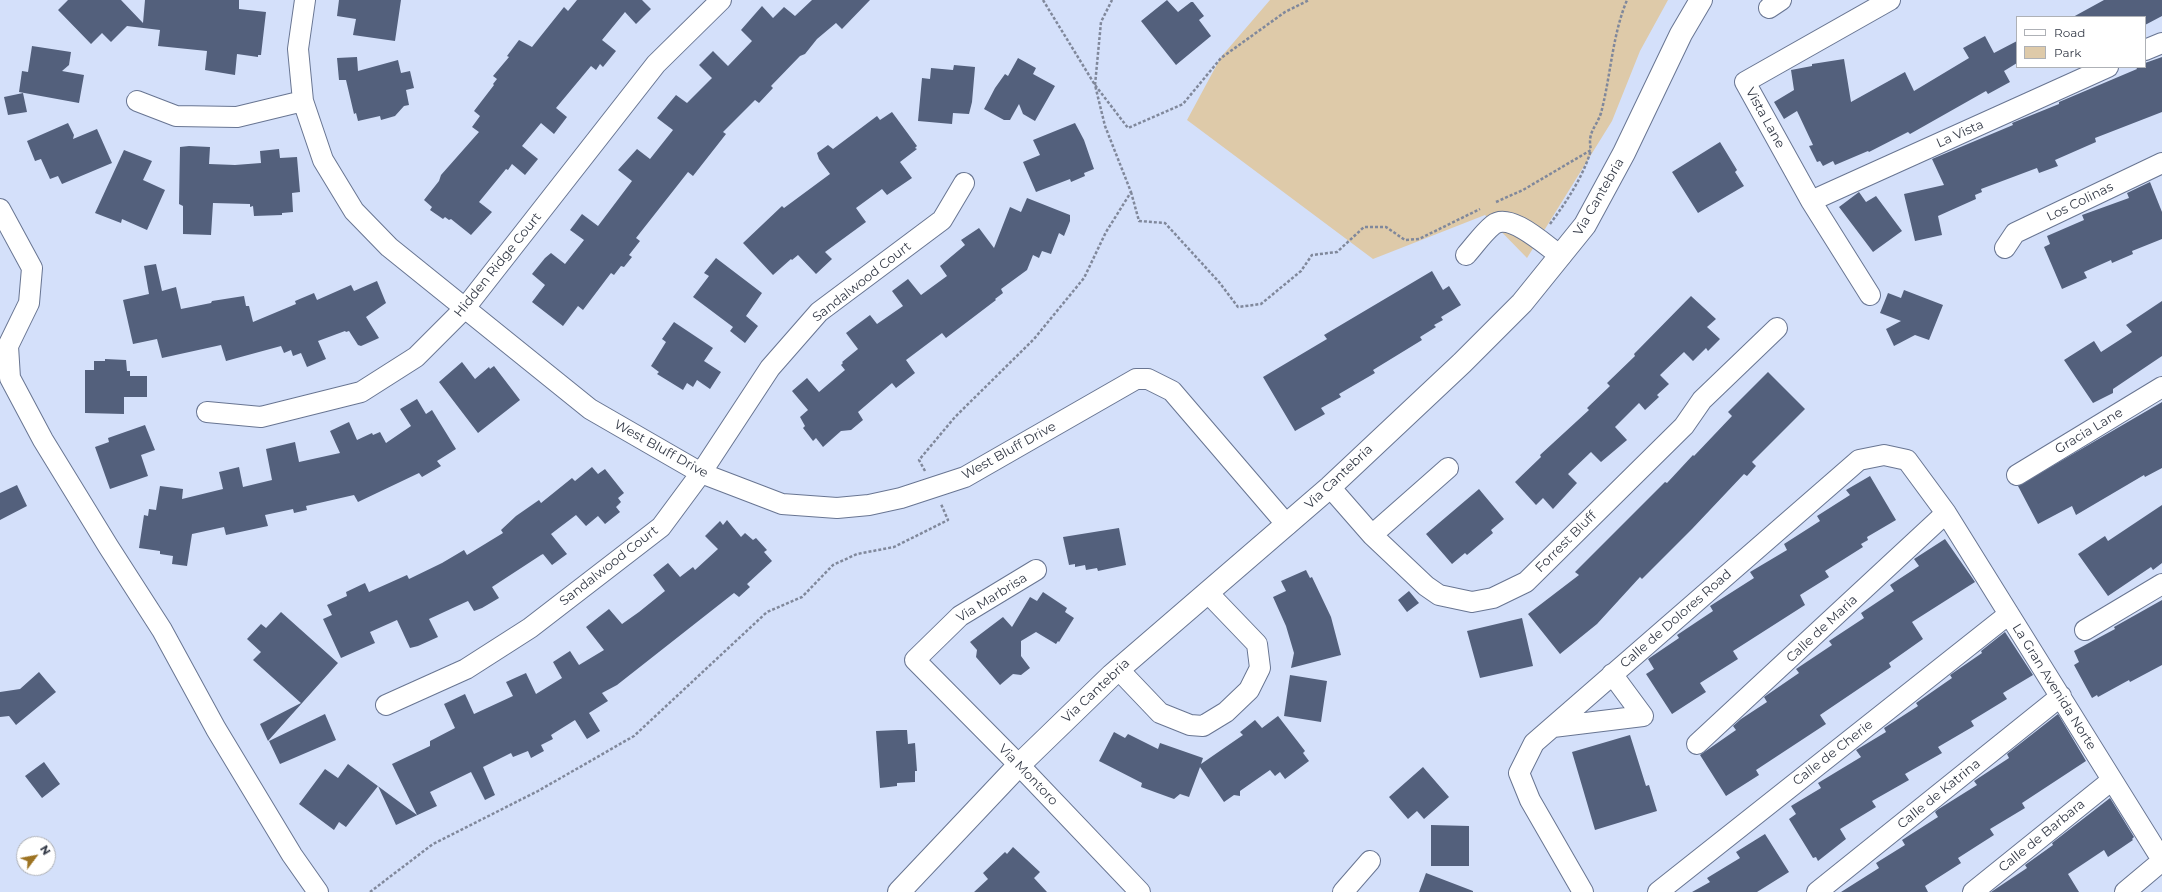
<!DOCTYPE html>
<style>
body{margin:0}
#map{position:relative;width:2162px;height:892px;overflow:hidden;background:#d4e0fa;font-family:Montserrat,sans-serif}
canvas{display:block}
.legend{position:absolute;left:2016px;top:16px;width:130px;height:52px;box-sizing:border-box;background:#fff;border:1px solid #aeb1b6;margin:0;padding:5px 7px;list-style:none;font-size:12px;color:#353b48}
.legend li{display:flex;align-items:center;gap:8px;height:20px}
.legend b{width:20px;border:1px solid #aeb1b6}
.north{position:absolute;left:16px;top:836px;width:40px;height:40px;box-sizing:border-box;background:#fff;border:1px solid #aeb1b6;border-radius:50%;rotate:58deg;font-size:11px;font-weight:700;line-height:16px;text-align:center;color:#353b48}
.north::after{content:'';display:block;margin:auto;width:14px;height:18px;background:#9d7322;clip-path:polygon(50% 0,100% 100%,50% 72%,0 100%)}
</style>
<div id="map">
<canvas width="2162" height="892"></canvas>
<ul class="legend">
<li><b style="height:5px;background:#fff"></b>Road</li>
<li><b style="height:11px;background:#decaa9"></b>Park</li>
</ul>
<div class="north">N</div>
</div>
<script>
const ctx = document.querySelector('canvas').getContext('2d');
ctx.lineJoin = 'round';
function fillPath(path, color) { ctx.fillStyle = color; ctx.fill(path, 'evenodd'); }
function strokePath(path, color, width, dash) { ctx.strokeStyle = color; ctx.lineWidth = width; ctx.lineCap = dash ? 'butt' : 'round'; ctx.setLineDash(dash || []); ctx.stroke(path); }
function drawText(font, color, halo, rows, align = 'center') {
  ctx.font = font + ' Montserrat,sans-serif'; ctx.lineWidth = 4; ctx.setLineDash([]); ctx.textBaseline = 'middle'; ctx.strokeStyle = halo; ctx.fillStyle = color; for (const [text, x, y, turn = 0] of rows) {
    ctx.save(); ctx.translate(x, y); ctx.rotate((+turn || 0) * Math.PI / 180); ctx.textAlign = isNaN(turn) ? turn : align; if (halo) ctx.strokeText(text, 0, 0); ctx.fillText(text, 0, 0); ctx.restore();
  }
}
fillPath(new Path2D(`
 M1270 0H1668L1640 51 1612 121 1527 258 1485 215 1373 259 1187 120 1221 57Z`), '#decaa9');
fillPath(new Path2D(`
 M68 0H121L143 23 145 0H239V9L266 12 261 55H258V57L237 54 235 75 205 70 207 51 158 46 160 30 127 26 111 42 102 33 91 44 58 10Z
 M339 0H401L395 41 353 35 356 19 337 16Z
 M577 0H642L651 9 636 24 625 12 602 40 616 51 603 67 600 64 596 70 591 66 556 108 567 117 554 134 541 123 522 146 538 159 525 175 512 164 508 170 506 169 479 202 492 212 471 235 451 219 449 220 445 217 443 219 430 210 432 207 424 200 439 181 441 175 479 132 472 127 480 116 474 111 494 85 493 84 497 79 493 76 509 57 507 56 519 40 532 47 564 7 568 11Z
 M812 0H870L842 29 836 23 817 39 805 54 800 56 771 86 773 88 759 103 755 100 723 132 726 134 693 176 688 172 636 238 640 241 629 255 632 257 624 267 621 266 614 275 611 273 583 310 578 306 563 326 532 302 545 285 532 274 545 258 551 253 565 264 584 240 570 230 582 214 598 226 632 181 618 170 637 149 650 159 673 130 657 118 671 101 676 95 687 103 712 78 699 65 713 51 728 66 752 41 741 30 762 6 773 18 784 7 795 16Z
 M1167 0 1178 12 1191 2H1193L1204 16 1199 20 1211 36 1176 65 1141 21Z
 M2104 0H2162V16L2145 25V17H2073Z
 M1985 36 1994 53 2017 41V63L2004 71 2010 82 1988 94 1986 91 1910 134 1908 132 1869 152 1868 151 1835 165 1833 161 1823 166 1820 161 1817 162 1809 146 1813 145 1797 111 1784 119 1774 102 1794 90 1791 70 1812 66V64L1844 59 1851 102 1905 72 1914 91 1969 58 1963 48Z
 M32 46 71 52 69 65 62 71 84 75 79 103 19 92 22 71 28 72Z
 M357 57 358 71 398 60 401 73 410 71 414 88 406 90 409 105 404 106 395 116 381 120 380 116 358 121 356 113 354 114 346 80H339L337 58Z
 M2162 57V112L2095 138 2096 142 2055 160 2058 166 2039 173 2037 168 1981 189 1982 192 1975 195 1976 199 1938 216 1942 235 1915 241 1904 194 1944 185 1932 159 2013 125 2012 123 2059 104V102L2137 69 2136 67H2145V63Z
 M1018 58 1036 68 1033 74 1055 86 1035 121 1023 114 1019 104 1010 120H1004L984 109 995 88 1005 74 1008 76Z
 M954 65 975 67 972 102 969 114 953 113 952 124 918 121 922 78 930 79 931 68 953 70Z
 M23 93 27 112 8 115 4 97Z
 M892 112 917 146 915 148 917 149 900 162 912 178 887 195 882 189 856 208 866 222 825 252 832 259 816 274 798 255 792 260 791 259 773 275 743 243 782 206 784 208 830 174 819 159 817 153 828 145 833 149 877 116 880 120Z
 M68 123 74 135 73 139 97 129 112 163 62 184 58 176 50 179 41 159 35 161 27 141Z
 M1075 123 1084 140 1094 169 1084 173 1085 176 1071 182 1070 179 1036 192 1023 162 1040 155 1033 140Z
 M1720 142 1737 170 1735 172 1744 186 1698 213 1672 172Z
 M189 146 210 147 209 164 235 165 261 163 260 151 279 149 280 158 297 157 300 192 292 193 293 212 282 213V215L254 216 253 206 250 207V204L213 203 211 235 183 234V206L179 204 180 147Z
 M124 150 152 161 143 180 165 190 147 230 122 219 121 223 95 213Z
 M2150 182 2162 212V239L2132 251 2133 254 2112 263 2111 260 2084 272 2087 278 2062 289 2044 247 2050 244 2047 236 2084 220 2082 215 2129 198 2127 193Z
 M1859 192 1866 202 1876 196 1902 231 1873 252 1839 207Z
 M1027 198 1070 215V221L1064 236 1059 233 1051 254 1042 251 1039 258 1033 255 1027 270 1001 289 1003 293 995 299 996 300 946 338 942 333 906 360 915 373 896 388 892 383 858 412 863 420 851 430 841 431 823 447 816 438 813 441 803 428 805 426 800 417 808 410 792 391 807 378 819 392 845 370 841 365 843 363 842 362 858 349 846 333 870 315 877 324 903 306 892 291 908 279 921 295 947 276 940 266 965 245 961 240 979 228 994 248 1010 207 1021 212Z
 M716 258 762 293 746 316 758 326 745 343 730 331 733 327 693 297 709 276 704 273Z
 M156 264 162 291 176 287 181 309 211 303 212 301 244 296 246 306H249L253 322 296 304 295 301 314 293 317 300 351 285 354 291 377 281 386 303 366 317 379 338 361 346 358 345 349 331 346 332 345 331 318 341 326 359 307 367 301 353 293 356 291 350 284 353 281 346 226 361 221 345 162 358 157 339 133 344 123 300 149 294 144 266Z
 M1432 271 1443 290 1449 286 1461 305 1441 317 1443 320 1434 325 1436 327 1420 337 1422 340 1373 370 1375 373 1339 394 1341 397 1321 408 1325 414 1295 431 1263 377 1327 339 1324 335Z
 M1904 290 1943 305 1929 340 1915 335 1894 346 1886 329 1901 321 1880 313 1888 293 1901 298Z
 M1691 296 1716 319 1707 327 1720 339 1708 351 1706 348 1693 361 1684 352 1660 375 1669 384 1657 395 1659 397 1645 410 1639 403 1615 427 1627 440 1601 462 1591 452 1568 474 1577 483 1553 509 1543 498 1536 505 1515 482 1541 457 1540 455 1589 410 1587 408 1610 386 1607 383 1635 356 1634 354Z
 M2162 301V356L2113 389V393L2093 403 2064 360 2094 341 2101 352 2132 332 2126 325Z
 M674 322 713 348 704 361 721 372 710 389 697 380 693 387 687 383 683 390 657 374 659 372 651 366 666 342 662 339Z
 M105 359 126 360 127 371H130V376H147V397H124V414L85 413V370H94V361H105Z
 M462 362 475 379 489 367 490 369 494 366 520 400 478 433 439 382Z
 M1768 372 1805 409 1752 462 1756 466 1747 476 1744 474 1692 529 1642 579 1640 577 1597 624 1560 654 1528 614 1579 575 1575 572 1665 482 1667 483 1693 455 1694 456 1732 416 1728 412Z
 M417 399 426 414 432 410 456 449 437 461 441 466 422 477 419 473 358 502 354 495 306 506 307 510 294 513 293 509 265 515 268 526 226 535 224 527 192 534 187 566 172 564 173 556 160 554V551L139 548 144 515 148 516 149 509 156 510 160 486 183 489 182 499 223 489 219 472 239 467 243 487 272 480 266 449 295 442 299 462 340 453 330 431 349 422 357 440 372 433 373 435 380 432 386 443 411 426 400 409Z
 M2162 402V468L2145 477 2144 475 2076 515 2072 506 2038 524 2018 486Z
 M145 425 155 450 141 455 148 476 110 489 95 447 109 442 108 438Z
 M592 467 598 474 605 469 624 493 618 498 621 502 616 507 620 512 605 524 598 516 586 526 576 515 551 534 567 554 552 565 543 554 541 555 492 587 499 598 482 608 474 611 468 601 429 619 438 637 418 646 410 648 397 620 370 632 375 643 341 658 323 619 332 615 327 605 347 596 346 592 365 583 369 592 407 575 409 579 442 563 464 550 467 555 503 533 501 530 516 516 539 500 541 503 572 478 575 481Z
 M1870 476 1896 520 1867 537 1868 540 1861 544 1863 547 1825 571 1829 577 1800 595 1805 605 1733 651 1738 659 1700 683 1706 692 1672 714 1646 674 1654 669 1648 659 1679 638 1677 635 1713 611 1710 606 1754 578 1750 572 1787 550 1784 544 1820 521 1817 516 1850 495 1846 490Z
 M17 485 27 506 0 520V493Z
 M1479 489 1504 519 1491 530 1493 533 1467 555 1465 553 1452 564 1426 534Z
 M2162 505V563L2153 570 2151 567 2108 596 2078 554 2105 536 2108 541Z
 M727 520 741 537 745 533 753 540 756 538 767 550 764 552 772 561 747 584 750 587 739 597 734 593 617 685 602 693 608 701 589 713 600 731 587 739 575 720 551 735 553 739 541 745 544 751 531 758 528 751 513 757 511 753 483 767 495 795 485 800 471 772 430 792 437 806 396 825 378 786 346 827 339 822 334 830 299 804 325 769 338 778 348 764 417 815 392 764 430 746V741L455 728 444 704 465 694 474 714 513 696 506 682 526 673 536 694 562 678 553 662 570 651 579 665 604 650 586 627 609 609 622 624 639 612 665 591 653 575 668 563 680 577 693 567 695 570 718 549 705 536 720 521 723 525Z
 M1119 528 1126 565 1098 571 1097 568 1086 570 1085 565 1075 567V564L1069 565 1063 537Z
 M1945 539 1975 582 1912 622 1923 639 1889 663 1891 667 1820 715 1826 724 1756 770 1759 775 1726 796 1700 755 1736 730 1733 726 1741 719 1767 702 1764 697 1799 673 1796 669 1832 645 1829 641 1864 618 1861 613 1894 591 1890 585 1919 566 1914 559Z
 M1306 570 1310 578 1312 577 1331 617 1341 655 1291 668 1294 653 1286 626 1273 597 1286 591 1281 581Z
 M1409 591 1419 603 1407 612 1398 600Z
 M1043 592 1067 608 1065 612 1074 618 1059 642 1058 641 1056 644 1036 632 1021 641V656L1030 668 1021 675 1013 674 1000 685 976 657 977 650 970 642 1003 617 1012 627 1030 597 1037 601Z
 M2162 600V665L2130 682 2129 680 2098 697 2097 695 2092 698 2074 665 2079 662 2074 651 2115 629 2114 627Z
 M281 612 338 663 268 741 260 724 301 703 253 660 261 652 247 639 261 624 266 628Z
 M1522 618 1533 666 1480 678 1467 631Z
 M2005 632 2033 675 2003 693 2007 699 1971 721 1974 726 1938 747 1942 753 1905 774 1909 780 1872 801 1876 807 1840 829 1846 839 1818 861 1816 857 1813 858 1789 819 1796 814 1791 806 1821 788 1818 783 1861 757 1856 750 1886 732 1884 728 1918 706 1916 703 1952 678 1950 675 1982 653 1981 651Z
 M39 672 56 692 16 725 9 716 0 717V692L20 689Z
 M1290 675 1327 681 1321 722 1284 716Z
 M325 714 336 740 280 764 269 741Z
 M2058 714 2086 761 2022 803 2025 808 1990 829 1994 835 1958 858 1961 863 1925 886 1928 892H1841L1879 868 1876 863 1905 845 1902 840 1938 817 1935 812 1937 810 1977 785 1974 781 2009 758 2007 754Z
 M1278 716 1305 751 1303 753 1309 761 1285 779 1280 772 1275 776 1270 770 1240 791V796L1234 795 1224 802 1200 767 1189 797 1180 794 1174 799 1141 787 1142 783 1099 761 1114 732 1125 738 1128 734 1158 749 1160 743 1203 758 1201 764 1243 735 1240 732 1255 720 1262 728Z
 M898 730H907L908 744 915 743 917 771H915V782L897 783V786L880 788 876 731Z
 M1630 735 1646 786 1649 785 1657 811 1595 830 1572 752Z
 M44 762 60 784 42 798 25 776Z
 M1423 767 1449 797 1424 819 1417 811 1408 819 1389 797Z
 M2110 798 2134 837 2132 839 2133 840 2108 857 2104 850 2068 874 2079 892H1991L2027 868 2025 865 2053 845 2052 843Z
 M1431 825 1469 826V866H1431Z
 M1765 834 1789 872 1757 892H1692L1710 882 1707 878 1740 858 1736 852Z
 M1013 847 1040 872 1034 878 1047 892H974L988 879 983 873 1005 852 1007 854Z
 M1426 873 1473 891V892H1419Z`), '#53607c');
const minor = new Path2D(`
 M305 0 298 49 303 101 323 160 354 211 389 247 590 409 701 473 782 504 837 508 869 505 901 498 965 477 1136 379H1148L1172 391 1287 525
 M1769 8 1781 0
 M2145 50 2162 43
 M137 101 176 116 237 117 303 101
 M1811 201 2108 67
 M0 209 32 268 29 303 8 346 10 378 43 440 108 546 162 630 216 729 292 855 318 892
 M2005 248 2015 233 2162 163
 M1466 255C1475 245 1483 233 1493 225 1510 211 1546 246 1561 256
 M1870 295 1811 201 1745 82 1890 0
 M207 412 261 417 361 392 416 357 465 308 656 64 721 0
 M2017 475 2162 387
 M1330 487 1372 535 1426 586 1439 595 1472 602 1493 598 1526 582 1684 426 1702 400 1777 328
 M1372 535 1448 468
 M1036 570 960 616 915 660 1019 765 1140 892
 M2085 630 2162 584
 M1118 669 1160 713 1190 725 1203 726 1226 712 1249 690 1260 668 1257 644 1208 593
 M386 705 466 669 530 628 661 527 701 473 770 368 819 312 942 220 964 183
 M1553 727 1643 716 1612 674
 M1697 744 1946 513
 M1343 892 1370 861
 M1583 892 1530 800 1519 773 1534 743 1859 460 1884 455 1907 460 1946 513 2162 860
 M1658 892 2009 614
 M1817 892 2061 696
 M1973 892 2112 780
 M2125 892 2162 861`);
const major = new Path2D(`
 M899 892 1019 765 1112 675 1330 487 1462 363 1522 303 1585 225 1624 153 1681 34 1701 0`);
strokePath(minor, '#687592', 22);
strokePath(major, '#687592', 24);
strokePath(new Path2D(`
 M1043 0 1095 85 1128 128 1183 104 1221 58 1285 12 1309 0
 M1131 192 1139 221 1165 223 1219 282 1238 307 1261 304 1301 271 1312 255 1337 252 1364 227H1386L1405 240 1419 239 1480 209
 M1496 202 1523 190 1591 150C1587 132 1596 128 1601 113 1611 75 1612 36 1627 0
 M1550 224C1567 201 1583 177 1591 150
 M925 471 919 460 955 417 1034 339 1084 278 1106 232 1131 192 1105 126 1095 85 1101 22 1112 0
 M370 892 433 844 538 791 634 736 767 612 802 597 833 565 857 554 894 547 948 520 941 504`), '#80889b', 2.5, [3, 2]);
strokePath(minor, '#fff', 20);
strokePath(major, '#fff', 22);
drawText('13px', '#353b48', '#fff', [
 ["Vista Lane",1765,118,61],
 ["La Vista",1960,134,-24],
 ["Via Cantebria",1599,197,-60],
 ["Los Colinas",2080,202,-26],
 ["Hidden Ridge Court",498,265,-51],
 ["Sandalwood Court",862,282,-38],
 ["Gracia Lane",2089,431,-31],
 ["West Bluff Drive",661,449,29],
 ["West Bluff Drive",1009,451,-29],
 ["Via Cantebria",1339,477,-43],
 ["Forrest Bluff",1566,542,-45],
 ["Sandalwood Court",609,566,-38],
 ["Via Marbrisa",992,598,-32],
 ["Calle de Dolores Road",1676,619,-41],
 ["Calle de Maria",1822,629,-43],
 ["La Gran Avenida Norte",2054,687,58],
 ["Via Cantebria",1096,691,-43],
 ["Calle de Cherie",1833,753,-38],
 ["Via Montoro",1028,775,46],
 ["Calle de Katrina",1939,794,-39],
 ["Calle de Barbara",2042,836,-39]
]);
</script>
